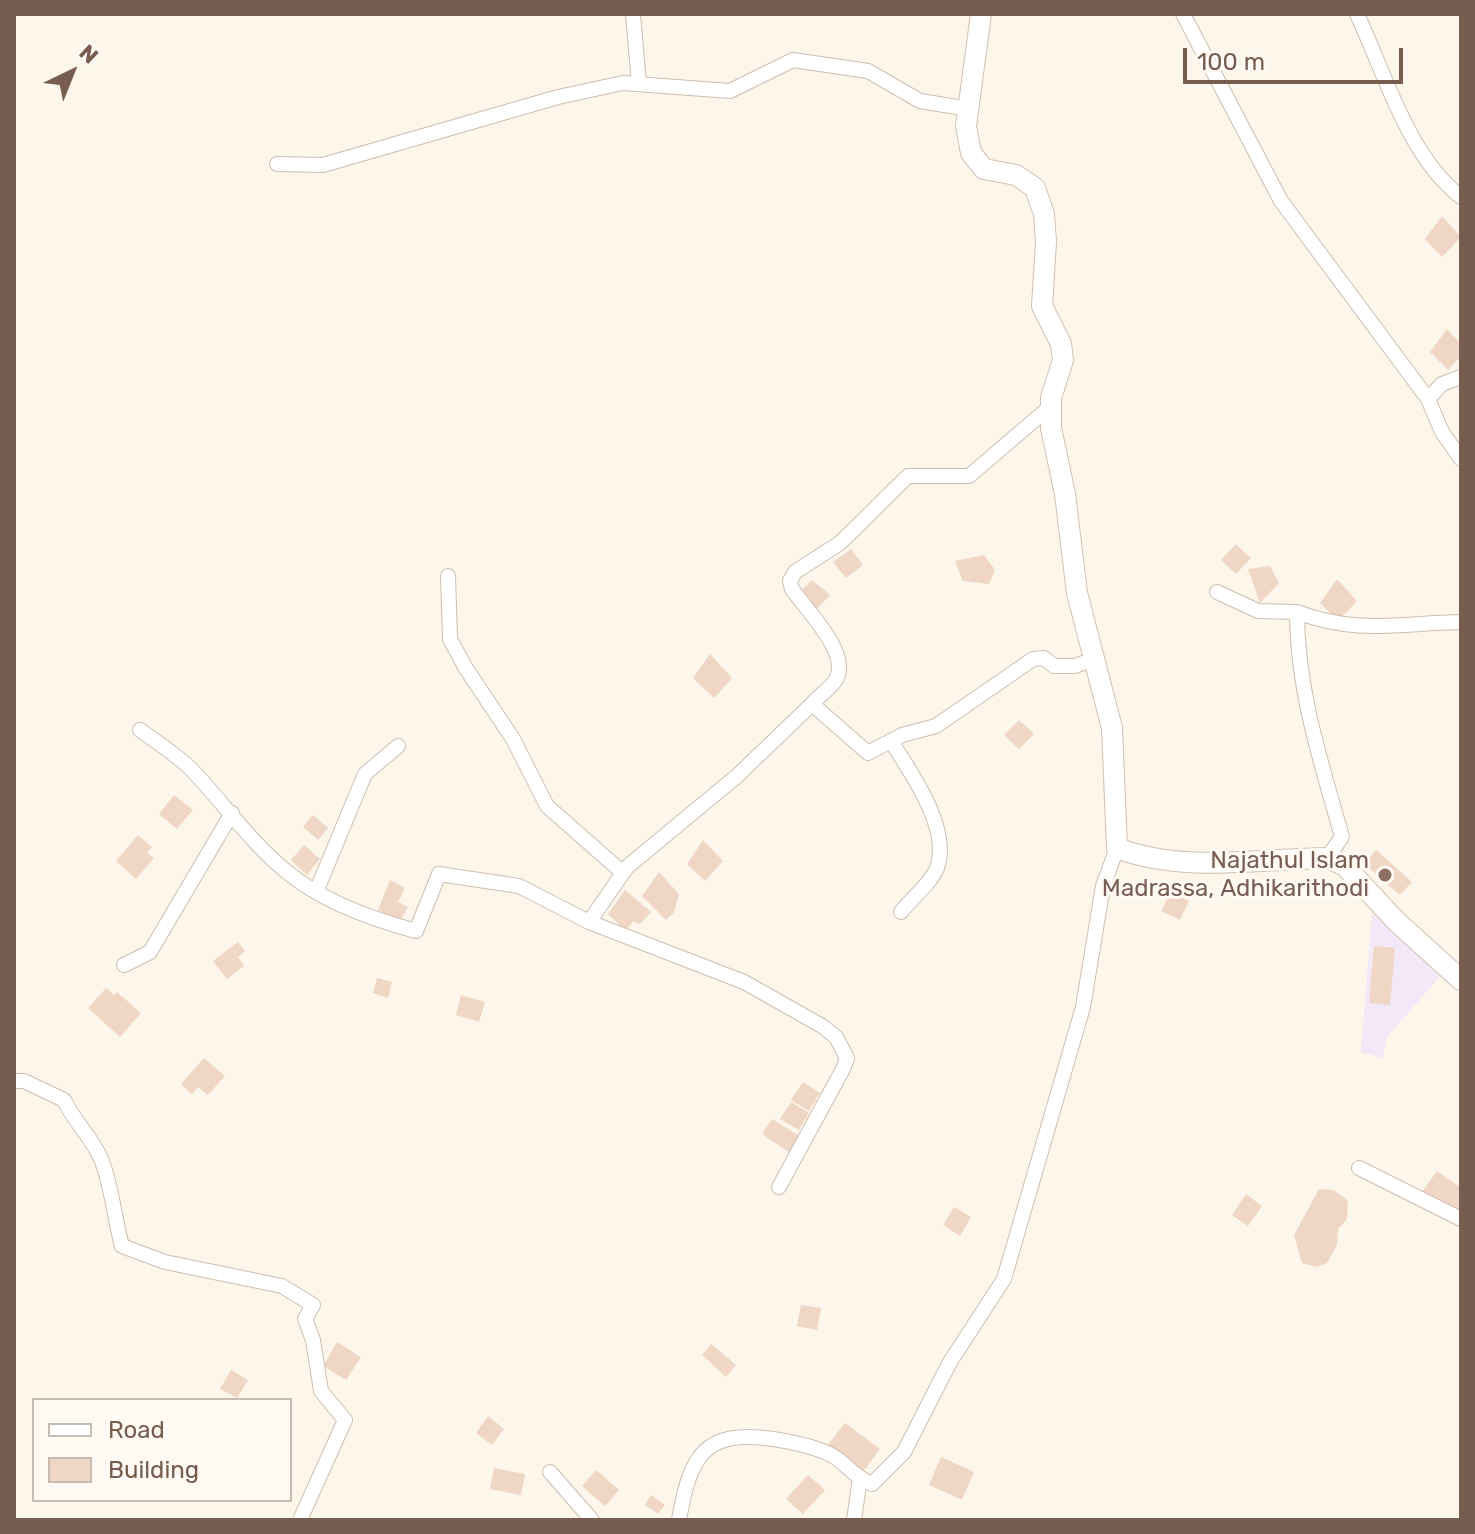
<!DOCTYPE html>
<style>
body{margin:0}
#map{position:relative;width:1475px;height:1534px;overflow:hidden;background:#fcf6eb;font-family:Rubik,sans-serif}
canvas{display:block}
.frame{position:absolute;inset:0;border:16px solid #765d4f;pointer-events:none}
.legend{position:absolute;left:32px;top:1398px;width:260px;height:104px;box-sizing:border-box;background:#fef9f2;border:2px solid #c8bbb1;margin:0;padding:10px 14px;list-style:none;font-size:24px;color:#765d4f}
.legend li{display:flex;align-items:center;gap:16px;height:40px}
.legend b{width:40px;border:2px solid #c8bbb1}
.north{position:absolute;left:32px;top:32px;width:80px;height:80px;-webkit-text-stroke:6px #fef9f2;paint-order:stroke;rotate:43deg;font-size:22px;font-weight:700;line-height:32px;text-align:center;color:#765d4f}
.north::after{content:'';display:block;margin:auto;width:28px;height:36px;background:#765d4f;clip-path:polygon(50% 0,100% 100%,50% 72%,0 100%)}
.scale{position:absolute;left:1183px;top:48px;width:220px;height:36px;box-sizing:border-box;border:4px solid #765d4f;border-top:0;padding-left:10px;font-size:24px;line-height:28px;white-space:nowrap;color:#765d4f;-webkit-text-stroke:6px #fef9f2;paint-order:stroke}
</style>
<div id="map">
<canvas width="1475" height="1534"></canvas>
<div class="frame"></div>
<ul class="legend">
<li><b style="height:10px;background:#fff"></b>Road</li>
<li><b style="height:22px;background:#f0d6c4"></b>Building</li>
</ul>
<div class="north">N</div>
<div class="scale">100 m</div>
</div>
<script>
const ctx = document.querySelector('canvas').getContext('2d');
ctx.lineJoin = 'round';
function fillPath(path, color) { ctx.fillStyle = color; ctx.fill(path, 'evenodd'); }
function strokePath(path, color, width, dash) { ctx.strokeStyle = color; ctx.lineWidth = width; ctx.lineCap = dash ? 'butt' : 'round'; ctx.setLineDash(dash || []); ctx.stroke(path); }
function drawText(font, color, halo, rows, align = 'center') {
  ctx.font = font + ' Rubik,sans-serif'; ctx.lineWidth = 6; ctx.setLineDash([]); ctx.textBaseline = 'middle'; ctx.strokeStyle = halo; ctx.fillStyle = color; for (const [text, x, y, turn = 0] of rows) {
    ctx.save(); ctx.translate(x, y); ctx.rotate((+turn || 0) * Math.PI / 180); ctx.textAlign = isNaN(turn) ? turn : align; if (halo) ctx.strokeText(text, 0, 0); ctx.fillText(text, 0, 0); ctx.restore();
  }
}
fillPath(new Path2D(`
 M1377 910 1442 974 1388 1036 1382 1058 1361 1052 1372 914Z`), '#f2e8f8');
fillPath(new Path2D(`
 M1442 216 1461 237 1442 257 1425 239Z
 M1447 329 1461 344V356L1448 370 1430 352Z
 M1236 544 1251 558 1236 574 1221 560Z
 M851 549 863 565 846 578 833 562Z
 M984 555 995 570 989 584 963 581 955 561Z
 M1270 566 1279 583 1260 603 1248 569Z
 M1337 579 1357 601 1338 621 1320 603Z
 M812 580 830 595 815 611 799 593Z
 M710 654 732 678 714 698 693 678Z
 M1019 720 1034 734 1019 749 1004 735Z
 M174 795 193 810 177 829 159 814Z
 M313 815 328 828 318 840 303 827Z
 M138 835 152 847 147 853 154 858 136 879 116 861Z
 M703 840 723 861 705 881 687 864Z
 M304 845 320 859 307 875 291 860Z
 M1376 850 1412 882 1400 895 1364 864Z
 M659 872 679 894 674 912 666 920 642 896Z
 M390 880 405 888 398 902 408 907 400 921 378 910Z
 M625 890 651 912 640 924 633 921 626 931 608 914Z
 M1171 892 1189 901 1180 920 1161 911Z
 M238 942 245 951 238 957 244 966 227 979 213 961Z
 M1374 946 1395 948 1390 1005 1369 1003Z
 M377 978 392 982 388 998 373 993Z
 M106 988 114 995 117 992 141 1013 120 1037 88 1008Z
 M461 995 485 1002 479 1022 456 1015Z
 M204 1058 225 1076 208 1095 198 1087 192 1094 181 1084Z
 M803 1082 820 1093 809 1111 791 1100Z
 M791 1102 809 1113 799 1130 780 1119Z
 M772 1119 801 1137 790 1153 762 1134Z
 M1437 1171 1461 1188V1206L1455 1215 1422 1192Z
 M1319 1189 1334 1190 1348 1201 1347 1219 1338 1229 1337 1245 1327 1263 1317 1267 1302 1263 1294 1235Z
 M1246 1194 1262 1206 1248 1226 1232 1215Z
 M954 1207 971 1217 960 1236 943 1225Z
 M801 1305 821 1308 817 1330 797 1326Z
 M337 1342 361 1357 346 1380 323 1366Z
 M711 1344 736 1365 726 1377 702 1355Z
 M231 1370 248 1380 237 1398 220 1389Z
 M488 1416 504 1429 492 1445 476 1433Z
 M845 1423 880 1449 862 1473 827 1446Z
 M941 1457 974 1472 962 1500 929 1485Z
 M494 1468 525 1474 521 1495 490 1489Z
 M596 1470 619 1490 605 1506 582 1486Z
 M808 1475 825 1490 803 1514 786 1499Z
 M651 1495 665 1505 658 1514 645 1505Z`), '#f0d6c4');
const minor = new Path2D(`
 M633 14 639 84
 M1183 14 1281 201 1428 399 1442 432 1461 459
 M1357 14C1385 74 1408 156 1461 197
 M277 164 323 165 558 97 623 83 730 91 793 60 868 71 920 101 969 109
 M1428 399 1442 384 1461 377
 M448 576 450 639 465 667 513 739 547 806 623 873
 M1217 592 1258 611 1297 612C1297 690 1321 762 1342 837L1327 858
 M1297 612C1358 635 1399 623 1461 622
 M812 704C819 696 829 689 835 681 853 655 806 610 792 589L790 581 795 572 840 543 908 476H969L1051 406
 M140 730C157 742 175 754 190 768 223 802 250 842 287 872 323 902 371 919 416 931L439 874 519 886 589 922 627 867 737 776 812 704 868 753 902 735 936 726 1033 659 1044 658 1054 666H1075L1094 659
 M891 741C911 773 951 828 937 868 931 883 911 899 901 912
 M316 892 365 774 398 746
 M589 922 744 982 822 1026 836 1037 847 1058 843 1069 779 1187
 M124 965 150 952 232 813
 M14 1081H24L64 1100C74 1122 92 1137 101 1159 112 1185 114 1218 122 1246L165 1262 282 1286 313 1305 305 1319 313 1340 321 1391 345 1420 300 1520
 M1359 1168 1461 1219
 M550 1472 592 1520
 M679 1520C690 1456 704 1429 773 1439 793 1442 815 1446 833 1456 848 1465 851 1475 872 1484L904 1452 950 1362 1004 1279 1083 1007 1103 886 1117 848
 M854 1520 860 1478`);
const secondary = new Path2D(`
 M981 14 966 126 971 153 984 169 1016 175 1035 188 1044 214 1046 242 1042 306 1061 344 1063 360 1051 398V428L1065 494 1077 593 1112 728 1117 848C1182 873 1259 859 1327 858L1344 865 1396 921 1461 980`);
strokePath(minor, '#cebeb1', 16);
strokePath(secondary, '#d3c0b1', 22);
strokePath(minor, '#fff', 14);
strokePath(secondary, '#fff', 20);
for (const [x, y, r, color] of [
 [1385,875,8,"#8d6e63"]
]) { const dot = new Path2D(); dot.arc(x, y, r, 0, 2 * Math.PI); ctx.fillStyle = color; ctx.fill(dot); strokePath(dot, '#fef9f2', 3); }
drawText('24px', '#785e54', '#fef9f2', [
 ["Najathul Islam",1369,861],
 ["Madrassa, Adhikarithodi",1369,889]
], 'right');
</script>
